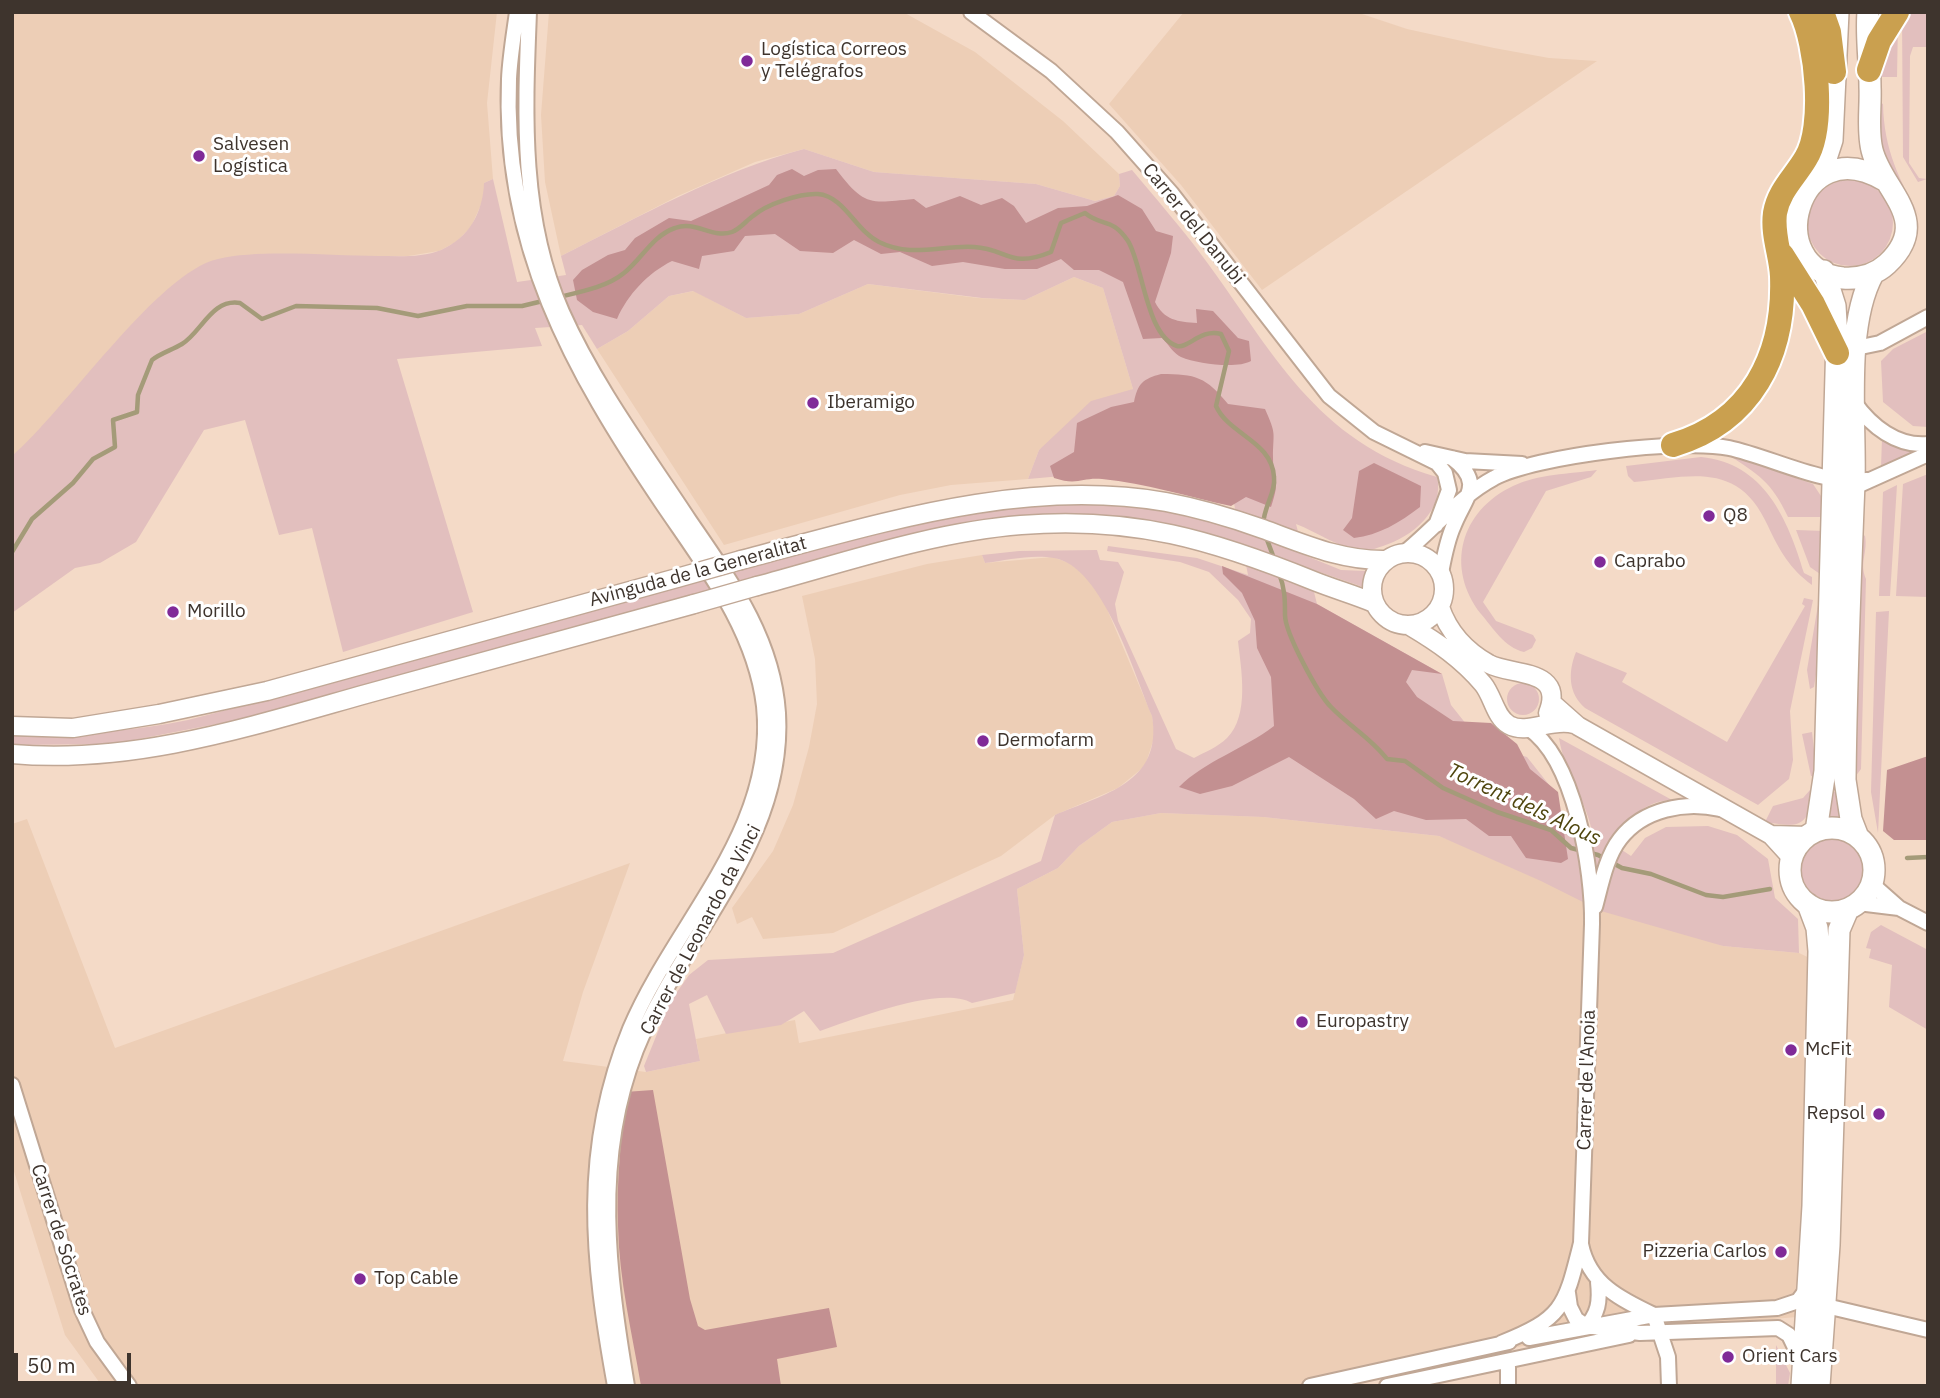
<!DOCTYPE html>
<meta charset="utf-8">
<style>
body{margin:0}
#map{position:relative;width:1940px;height:1398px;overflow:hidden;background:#f4dac7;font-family:"IBM Plex Sans",sans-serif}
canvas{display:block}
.frame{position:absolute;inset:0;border:14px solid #3e342d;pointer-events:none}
.scale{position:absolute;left:14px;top:1353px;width:117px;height:32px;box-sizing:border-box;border:4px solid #3e342d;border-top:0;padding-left:9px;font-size:21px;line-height:24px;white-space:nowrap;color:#3e342d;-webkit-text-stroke:5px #fff;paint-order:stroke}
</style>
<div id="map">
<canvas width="1940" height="1398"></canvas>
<div class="frame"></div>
<div class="scale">50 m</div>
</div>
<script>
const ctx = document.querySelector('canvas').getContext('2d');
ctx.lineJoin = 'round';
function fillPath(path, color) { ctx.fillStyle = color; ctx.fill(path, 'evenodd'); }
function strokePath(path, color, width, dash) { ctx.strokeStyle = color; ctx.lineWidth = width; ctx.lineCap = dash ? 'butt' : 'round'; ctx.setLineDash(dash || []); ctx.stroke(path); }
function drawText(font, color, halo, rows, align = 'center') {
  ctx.font = font + ' "IBM Plex Sans",sans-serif'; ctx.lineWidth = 6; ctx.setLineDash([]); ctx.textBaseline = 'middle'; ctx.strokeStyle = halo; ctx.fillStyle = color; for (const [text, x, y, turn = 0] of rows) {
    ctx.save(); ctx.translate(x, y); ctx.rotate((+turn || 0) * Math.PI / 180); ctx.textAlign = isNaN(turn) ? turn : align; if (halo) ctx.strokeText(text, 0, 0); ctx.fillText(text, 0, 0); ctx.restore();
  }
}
fillPath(new Path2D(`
 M12 12H497L487 103 493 179 484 183V198L471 227 456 242 439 251 408 256H253L12 456Z
 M549 12H903L975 52 1063 121 1119 174 1120 186 1114 196 1095 201 1036 184 874 172 804 149 755 162 678 196 561 256 545 182 541 115Z
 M1184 12H1356L1407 29 1494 48 1549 58 1597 61 1262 290 1181 185 1109 104Z
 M1074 277 1103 288 1133 389 1039 450 1028 479 951 485 900 495 724 545 597 349 628 331 669 296 694 291 746 318 799 314 868 284 978 298 1025 300Z
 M982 555 985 563 1053 557 1069 563 1088 577 1102 597 1152 716 1155 735 1145 766 1118 788 1055 815 1001 856 833 933 763 939 752 917 737 924 732 908 773 851 793 805 809 747 817 704 815 659 802 596 927 564Z
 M1161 813 1263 817 1439 836 1723 946 1799 953 1814 960 1797 1317 1572 1335 1344 1386H102L65 1335 12 1165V824L27 819 115 1048 630 863 583 992 563 1061 646 1072 700 1061 696 1039 795 1020 799 1043 1013 1000 1024 955 1017 889 1058 868 1079 846 1112 822Z`), '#edceb6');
fillPath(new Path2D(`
 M1906 12H1928V47H1913L1910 56 1909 163 1919 178 1927 179 1918 182 1903 157 1902 17Z
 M1898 21 1897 77H1879Z
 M1879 102 1883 104C1884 150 1899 179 1921 219L1904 187 1891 171 1880 145Z
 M804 149 874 172 1036 184 1095 201 1114 196 1120 186 1119 174 1132 170C1156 199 1181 227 1203 257 1273 351 1315 442 1437 477 1445 510 1412 537 1383 546 1376 548 1368 552 1362 551 1339 548 1317 532 1296 524L1304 555 1341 570 1366 571 1363 587 1308 568 1317 604 1442 674 1451 705 1482 744 1527 757 1550 786 1566 825 1593 836C1587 801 1564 772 1559 738L1672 800C1647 800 1623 821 1610 842L1631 856 1645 838 1666 827 1708 826 1737 835 1768 859 1775 898 1798 919 1799 953 1723 946 1601 911 1541 881 1439 836 1263 817 1161 813 1112 822 1079 846 1058 868 1017 889 1024 955 1015 993 972 1003C940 985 855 1019 820 1031L804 1011 781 1025 726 1034 707 995 689 1004 700 1061 646 1072 644 1066 670 1002 689 975 708 960 833 953 1041 861 1055 815C1104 794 1163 783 1152 716 1134 674 1103 566 1054 558 1032 554 1007 560 985 563L982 555 1019 551 1097 550 1100 560 1118 562 1124 572 1115 604 1118 621 1176 749 1194 758C1205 752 1218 747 1227 738 1250 715 1241 669 1238 641L1250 633 1251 619 1238 600 1209 572 1180 562 1107 551 1108 546 1197 558 1248 575 1242 544 1163 523 1079 515 754 579 237 720 113 744 12 745V734C72 735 129 732 188 720 333 683 478 642 623 601 687 583 752 566 817 549 959 511 1094 481 1239 530L1233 498 1168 480 1073 475 1028 479 1039 450 1091 401 1133 389 1103 288 1074 277 1025 300 982 298 868 284 799 314 746 318 693 291 669 296 628 331 597 349 582 325 535 328 542 346 397 359 473 612 343 652 312 528 279 535 245 420 204 430 136 542 100 563 75 568 12 613V456C64 412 158 272 218 259 260 249 332 256 378 256 398 256 422 258 441 250 469 238 483 212 484 183L493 179 517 282 566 275 561 256C641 216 718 172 804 149Z
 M1807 223a43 43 0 1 1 86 0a43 43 0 1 1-86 0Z
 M1928 331V427L1913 426 1883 402 1881 361 1893 349Z
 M1882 439 1920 452 1881 467Z
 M1727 454 1813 484 1823 499 1825 517H1788C1771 481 1759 475 1727 454Z
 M1701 457C1764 463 1788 519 1804 573L1812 577V585C1790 569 1779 550 1768 526 1739 461 1692 476 1634 482L1628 476 1626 466Z
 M1597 470 1591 477 1546 491 1483 602 1496 621 1533 635 1536 640 1532 648 1524 652C1504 647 1494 629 1481 614 1445 568 1460 511 1513 486 1538 474 1569 474 1597 470Z
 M1928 474V597L1896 596 1903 484Z
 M1897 485 1890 596H1879L1883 492Z
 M1796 530 1824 531 1820 590V574L1810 567Z
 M1859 532 1865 536C1868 552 1859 563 1866 579L1861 769 1855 777Z
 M1804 598 1813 600 1790 711 1793 760 1789 779 1758 805 1585 708C1568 693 1568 672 1576 652L1627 673 1622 682 1727 742 1805 606 1802 604Z
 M1818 605 1824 625 1814 687 1810 689 1807 670Z
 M1889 611 1878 833 1871 792 1876 612Z
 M1507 699a16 16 0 1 1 32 0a16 16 0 1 1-32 0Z
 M1812 732 1817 777 1811 776 1802 734Z
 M1810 790 1817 791C1805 827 1802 828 1765 822L1773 806 1803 798Z
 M1831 792H1839L1841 819 1829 817Z
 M1801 869a32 32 0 1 1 64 0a32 32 0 1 1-64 0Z
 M1881 925 1928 950V1030L1889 1007 1892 965 1869 958 1871 949 1866 948 1871 932Z
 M1776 1345 1790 1373 1788 1386H1776Z`), '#e2bfbe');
fillPath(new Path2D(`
 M792 169 804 176 818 170 836 169C865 207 869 203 914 199L926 208 960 196 981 205 1002 198 1014 206 1026 223 1058 208 1087 206 1118 195 1142 209 1156 231 1173 236 1171 253 1155 302C1164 320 1178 322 1197 323L1196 309 1213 311 1238 338 1249 341 1251 361C1237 369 1198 364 1181 357 1174 354 1168 344 1162 338L1143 339 1123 282 1099 270H1074L1061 259 1037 269H1005L963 262 932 266 900 252 881 254 854 240 833 253 800 251 775 234 745 236 734 251 702 256 699 269 672 261C648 273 628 294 617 319L593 312 577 300 573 280 582 270 608 255 625 250 635 238 669 218 691 221 769 185 777 175Z
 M1161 374C1196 374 1206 377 1228 404L1265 409C1277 436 1273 431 1273 458 1273 483 1281 478 1271 507L1246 497 1231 506C1188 497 1146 483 1102 479 1082 477 1078 486 1054 478L1050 466 1074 452 1077 423 1111 407 1134 402C1138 383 1143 379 1161 374Z
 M1374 463 1421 486 1420 507C1399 523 1379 535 1354 538L1343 530 1352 518 1359 471Z
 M1222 566 1317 604 1442 674 1412 670 1406 682 1417 697 1453 721 1491 723 1517 744 1530 769 1558 792 1568 859 1561 863 1526 858 1511 836H1489L1466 819 1426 820 1394 811 1376 819 1354 799 1289 757 1232 786 1200 794 1179 787C1205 761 1244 749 1274 726L1271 677 1257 648 1255 621 1242 593 1223 574Z
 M1928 756V840H1894L1883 831 1887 770Z
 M653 1090 690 1299 698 1326 705 1330 829 1308 837 1347 777 1359 781 1386H641C632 1333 619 1280 618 1226 616 1181 622 1136 625 1092Z`), '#c39091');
strokePath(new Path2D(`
 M559 297C580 292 607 287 624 273 642 259 652 236 675 228 696 220 712 239 732 232 740 229 746 221 753 216 767 204 800 193 818 194 844 196 856 231 879 242 911 258 941 245 974 247 1008 249 1010 269 1051 252L1061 223 1085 213C1102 227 1112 217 1128 241 1143 265 1146 336 1177 346 1188 349 1201 328 1221 334L1229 351 1216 406C1229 435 1272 441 1274 477 1276 493 1264 505 1263 525
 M1266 537 1275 561
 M12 552 32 519 73 483 93 459 115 447 113 420 137 412 138 395 152 360C161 353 172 350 182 344 201 333 212 298 240 303L262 319 296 306 377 308 418 316 467 306H522L547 300
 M1279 573C1285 589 1285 599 1285 615 1285 633 1318 694 1331 707 1349 726 1371 738 1387 759L1405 761 1443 788 1497 812 1551 830 1571 848 1598 855 1622 868 1651 874 1706 895 1723 897 1770 889
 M1907 858 1928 857`), '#a49b79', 4.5);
const minor = new Path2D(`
 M517 12C514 34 510 57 509 79 502 244 572 370 662 503 704 565 755 629 764 706 777 830 675 922 630 1029 580 1151 592 1259 615 1386
 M529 12C525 113 520 217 562 312 595 386 645 453 689 520 730 580 773 638 778 713 786 842 681 937 636 1050 593 1160 608 1272 627 1386
 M971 12 1051 71 1117 132 1172 194 1329 396 1374 432 1437 463 1445 473 1449 490 1436 525
 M1856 348 1880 343 1928 317
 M1854 402C1871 426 1897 447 1928 444
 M1425 452 1465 461 1522 464
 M1859 485 1928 454
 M1404 553C1434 529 1460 496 1494 478 1533 456 1684 438 1729 448 1771 457 1825 486 1867 480
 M1441 573C1444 557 1447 540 1454 525 1465 497 1485 483 1452 458
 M1872 884 1898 907
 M1858 903 1899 908 1928 923
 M1595 907C1601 885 1606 857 1620 839 1643 809 1685 801 1720 809
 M12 1085 82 1310 97 1342 129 1386
 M1581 1244C1589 1284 1620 1299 1654 1315L1668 1357 1669 1386
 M1568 1293 1570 1307 1576 1319 1586 1326 1640 1333 1778 1328 1789 1335 1800 1358
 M1826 1306 1928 1330
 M1584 1328C1599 1315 1600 1300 1598 1282
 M1529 1338 1654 1315 1777 1308 1798 1301 1807 1289
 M1501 1343C1564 1318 1565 1306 1581 1243L1592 924C1593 871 1575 759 1528 728
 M1508 1361V1386
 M1310 1386 1509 1342
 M1387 1386 1629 1335`);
const tertiary = new Path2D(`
 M1372 589a36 36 0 1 1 72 0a36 36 0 1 1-72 0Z
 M741 560C879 524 1022 477 1166 502 1198 508 1232 518 1263 529 1304 544 1342 561 1386 560
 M757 586C843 563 932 532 1021 525 1133 516 1213 540 1314 581 1334 589 1355 595 1374 603
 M1440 607C1448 631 1466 651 1489 664 1512 676 1566 668 1548 713
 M1410 626C1437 642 1462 659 1483 684 1493 696 1495 717 1509 725 1527 735 1551 718 1574 724
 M1552 703 1578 726 1771 835 1792 858
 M12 726 73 728 159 714 267 691 677 578
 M12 754C133 765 252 726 366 694 476 664 585 634 694 604
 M1771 835 1808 836`);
const secondary = new Path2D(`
 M1868 12C1866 37 1870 62 1870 87 1871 107 1867 130 1872 150 1882 191 1934 220 1887 264 1875 275 1859 279 1843 278 1761 270 1796 128 1884 180
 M1820 177 1832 140 1838 12
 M1790 870a42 42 0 1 1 84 0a42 42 0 1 1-84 0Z
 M1816 831 1825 771 1837 338 1835 306 1824 271
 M1858 837 1851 819 1845 780C1846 681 1850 582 1854 483 1856 422 1844 327 1873 274
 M1802 1386 1813 1206 1819 951 1817 928 1808 904
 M1819 1386 1829 1245 1839 930 1848 909`);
const trunk = new Path2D(`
 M1822 12 1829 32 1834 72
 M1869 70 1879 41 1897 12
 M1782 255 1813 304 1837 353
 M1673 445C1751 422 1785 356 1782 276 1781 255 1772 235 1775 213 1779 190 1795 177 1806 158 1825 127 1817 44 1801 12`);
strokePath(minor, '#c0a795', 18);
strokePath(tertiary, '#c0a795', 21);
strokePath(secondary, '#c0a795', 24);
strokePath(trunk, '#fff', 28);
strokePath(minor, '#fff', 14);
strokePath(tertiary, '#fff', 18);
strokePath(secondary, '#fff', 21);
strokePath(trunk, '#caa04f', 24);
const tertiaryBridge = new Path2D(`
 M677 578 741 560
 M694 604 757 586`);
strokePath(tertiaryBridge, '#c0a795', 21, []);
strokePath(tertiaryBridge, '#fff', 18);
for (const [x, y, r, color] of [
 [747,61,7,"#802a98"],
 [199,156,7,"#802a98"],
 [813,403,7,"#802a98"],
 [1709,516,7,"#802a98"],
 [1600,562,7,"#802a98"],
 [173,612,7,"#802a98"],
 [983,741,7,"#802a98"],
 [1302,1022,7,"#802a98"],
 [1791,1050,7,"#802a98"],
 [1879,1114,7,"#802a98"],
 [1781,1252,7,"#802a98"],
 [360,1279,7,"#802a98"],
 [1728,1357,7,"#802a98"]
]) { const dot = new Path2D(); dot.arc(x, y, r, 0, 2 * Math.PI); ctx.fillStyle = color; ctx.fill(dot); strokePath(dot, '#fff', 2.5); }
drawText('19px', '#3e342d', '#fff', [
 ["Logística Correos",761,50],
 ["y Telégrafos",761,72],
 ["Salvesen",213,145],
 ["Logística",213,167],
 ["Iberamigo",827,403],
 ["Q8",1723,516],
 ["Caprabo",1614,562],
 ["Morillo",187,612],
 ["Dermofarm",997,741],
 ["Europastry",1316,1022],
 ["McFit",1805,1050],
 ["Repsol",1865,1114,"right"],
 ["Pizzeria Carlos",1767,1252,"right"],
 ["Top Cable",374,1279],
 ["Orient Cars",1742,1357]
], 'left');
drawText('19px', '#3e342d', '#fff', [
 ["Carrer del Danubi",1193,224,51],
 ["Avinguda de la Generalitat",698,572,-15],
 ["Carrer de Leonardo da Vinci",701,930,-62],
 ["Carrer de l'Anoia",1587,1080,-88],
 ["Carrer de Sòcrates",61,1240,72]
]);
drawText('italic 21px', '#4f460e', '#fff', [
 ["Torrent dels Alous",1524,805,25]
]);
</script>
